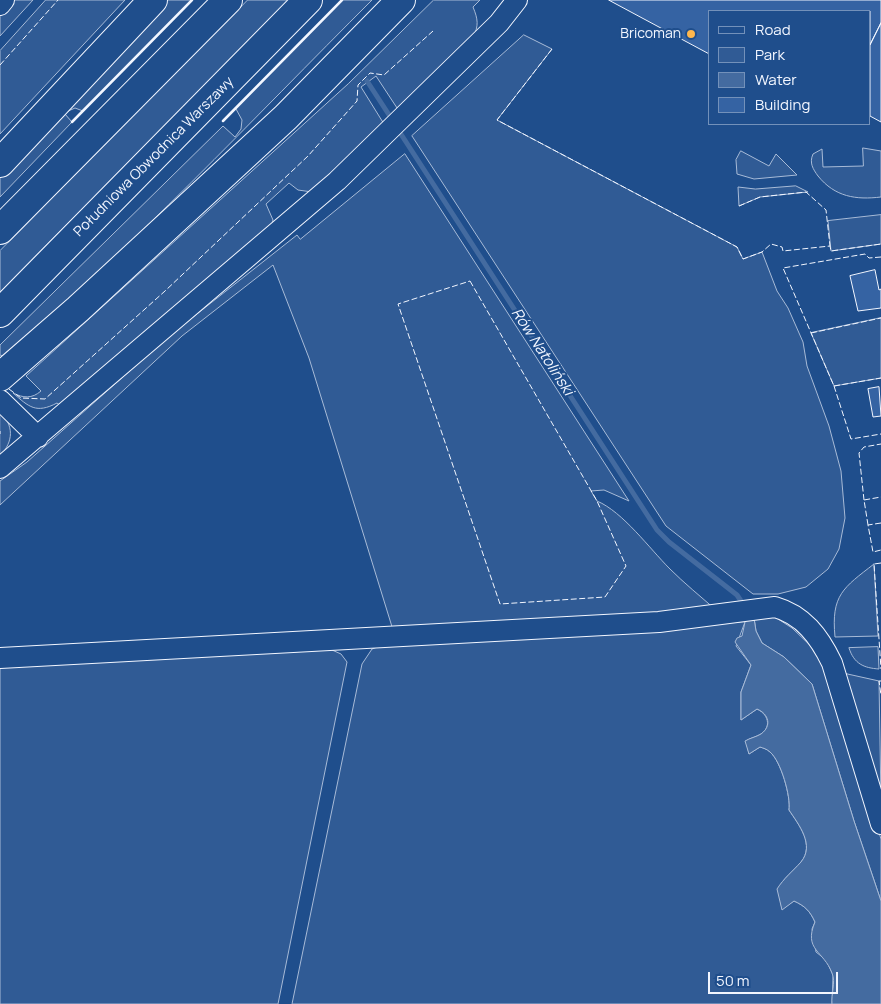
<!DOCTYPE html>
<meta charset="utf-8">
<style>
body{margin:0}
#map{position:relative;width:881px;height:1004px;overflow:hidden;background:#1f4e8c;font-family:Manrope,sans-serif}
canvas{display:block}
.legend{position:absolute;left:708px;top:10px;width:162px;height:115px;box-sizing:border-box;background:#1f4e8c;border:1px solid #7391ba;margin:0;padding:6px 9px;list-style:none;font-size:15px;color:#f2f6ff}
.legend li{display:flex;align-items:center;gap:10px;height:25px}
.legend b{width:25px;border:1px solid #7391ba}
.scale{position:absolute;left:708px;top:972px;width:130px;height:22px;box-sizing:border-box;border:2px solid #f2f6ff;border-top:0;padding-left:6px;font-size:15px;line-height:18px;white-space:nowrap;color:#f2f6ff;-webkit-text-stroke:4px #1f4e8c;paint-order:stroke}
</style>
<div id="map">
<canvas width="881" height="1004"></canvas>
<ul class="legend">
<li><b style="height:6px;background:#1f4e8c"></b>Road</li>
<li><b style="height:14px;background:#305b95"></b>Park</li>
<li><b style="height:14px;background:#446ba0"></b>Water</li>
<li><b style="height:14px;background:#3563a3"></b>Building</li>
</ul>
<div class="scale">50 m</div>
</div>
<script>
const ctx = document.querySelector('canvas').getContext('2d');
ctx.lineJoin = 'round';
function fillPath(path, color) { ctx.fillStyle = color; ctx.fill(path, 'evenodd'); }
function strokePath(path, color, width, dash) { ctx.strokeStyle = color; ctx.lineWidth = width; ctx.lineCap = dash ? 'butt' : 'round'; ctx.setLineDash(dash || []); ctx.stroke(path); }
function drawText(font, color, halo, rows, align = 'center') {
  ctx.font = font + ' Manrope,sans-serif'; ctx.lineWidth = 4; ctx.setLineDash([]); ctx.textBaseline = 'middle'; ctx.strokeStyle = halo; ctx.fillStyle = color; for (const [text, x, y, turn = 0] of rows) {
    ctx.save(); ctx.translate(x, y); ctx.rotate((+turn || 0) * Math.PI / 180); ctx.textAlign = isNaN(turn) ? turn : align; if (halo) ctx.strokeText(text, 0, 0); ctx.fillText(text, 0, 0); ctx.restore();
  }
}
const green = new Path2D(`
 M15 0H33L0 36V17Z
 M46 0H125L0 134V51Z
 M168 0H192L83 111 75 108 64 113 72 122 0 197V179Z
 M248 0H289L0 292V251Z
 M342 0H372C251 121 134 246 4 357L0 355V345L223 126 235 137 241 129 242 120 236 109Z
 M434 0H480L473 7C478 19 479 26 473 37L399 111 376 76 361 87 384 124 312 192 298 190 289 183 266 204 273 220 271 230 61 406 57 403C36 414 29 407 13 393 23 398 32 399 41 391L26 376 348 84Z
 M524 35 552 49 497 120 737 247 743 259 762 252 777 291 788 308 803 342 807 366 829 426 841 471 845 518 839 549 828 569 806 587 778 594H753L666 526 412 136Z
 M863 148 881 151V197C856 200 835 197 818 176 813 169 809 163 813 154L822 149 823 167 863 166Z
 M741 151 769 166 776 154 797 175 754 179 737 174 736 160Z
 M405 154 629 501 604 490 591 491 597 501C623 512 649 548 670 569 684 583 700 596 716 610L393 630 309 358 273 265 182 336 0 505V481L27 462 169 336 297 235 300 239Z
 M796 186 808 192 760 197 739 206 738 187 755 189Z
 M881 215V244L831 251 828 221Z
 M881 318V378L834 386 811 333Z
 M0 411C14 426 14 441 0 456Z
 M874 564 878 636 835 637C831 595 843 588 874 564Z
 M759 615 775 617 792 628 816 651 831 678 881 839V901L854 821 812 684 784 657 762 643 756 631 754 618Z
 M745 622 736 646 751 665 741 692V720L757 709C770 715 772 730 757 736 753 738 750 738 746 741L749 754 760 747C763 748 767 749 770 752 781 761 791 797 789 810 799 825 815 845 801 862 793 872 784 877 778 889L782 909 794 901C805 906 810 911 815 922L812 929 816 952 826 960 833 975 832 1004H292L362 664 372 649 385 644Z
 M878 647 879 669C864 668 854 664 849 648Z
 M332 650 341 654 347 662 278 1004H0V667Z
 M843 673 879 681 881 802Z`);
fillPath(green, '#305b95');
strokePath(green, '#a8bbd7', 1);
const water = new Path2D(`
 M754 618 756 631 762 643 784 657 812 684 854 821 881 901V1004H832C831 994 836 982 832 973 824 951 803 950 815 922 810 911 805 906 794 901L782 910 777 889C784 878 792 872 801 862 815 845 799 825 789 810 791 797 781 761 770 752 767 749 763 748 760 747L749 754 745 741C750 738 756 737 761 734 772 726 769 714 757 709L741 720V692L751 665 735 642 737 638 742 636 745 622Z`);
fillPath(water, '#446ba0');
strokePath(water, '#a8bbd7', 1);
strokePath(new Path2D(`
 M367 81 393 121
 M397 128 657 530 669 542 737 595 741 601`), '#446ba0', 5);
const building = new Path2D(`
 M609 0H881V23L870 45V11H710V54Z
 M881 23V122L870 116V45Z
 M875 270 879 290 881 289V308L858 311 850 276Z
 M879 387 881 416 873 417 868 389Z`);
fillPath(building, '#3563a3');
strokePath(building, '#f2f6ff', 1);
const minor = new Path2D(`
 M0 5 4 0
 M0 400 38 437
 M0 468 337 181 499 23 517 0
 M0 658 659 622 775 607C803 615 819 636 832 663L881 824`);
const highway = new Path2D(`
 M0 163 153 0
 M0 230 228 0
 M0 313 308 0
 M0 377 78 309 286 117 401 0`);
strokePath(minor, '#f2f6ff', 22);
strokePath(highway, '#f2f6ff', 30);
strokePath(minor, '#1f4e8c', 20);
strokePath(highway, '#1f4e8c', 28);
strokePath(new Path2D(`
 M552 49 497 120 737 247 743 259 762 252 771 244 782 247 783 251 830 246 831 251 881 244
 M0 65 58 0
 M739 206 760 197 806 192 826 210 830 246
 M881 257 869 258 865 254 783 268 834 386 851 439 881 434
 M470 281 597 501 626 566 605 597 500 604 398 304Z
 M811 333 881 318
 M834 386 881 378
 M9 389 21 398 45 399 165 291 308 156 357 101 358 85 370 73 384 75 433 31
 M0 431V434
 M864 500 859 453 864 447 881 444
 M881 523 868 525 873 552 881 550
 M868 525 864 500 881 497
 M881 563 874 564 881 669
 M881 681H879L881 695`), '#f2f6ff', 1, [6, 2.5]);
strokePath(new Path2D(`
 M223 121 342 0
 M72 122 192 0`), '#f2f6ff', 2.5);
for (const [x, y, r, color] of [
 [691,34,5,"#ffb74d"]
]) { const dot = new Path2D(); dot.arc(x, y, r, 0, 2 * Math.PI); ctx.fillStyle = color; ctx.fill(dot); strokePath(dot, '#1f4e8c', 2); }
drawText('14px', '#f2f6ff', '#1f4e8c', [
 ["Bricoman",681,34]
], 'right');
drawText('14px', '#f2f6ff', '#1f4e8c', [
 ["Południowa Obwodnica Warszawy",154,157,-45]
]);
drawText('italic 15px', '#f2f6ff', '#1f4e8c', [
 ["Rów Natoliński",542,352,57]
]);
</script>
